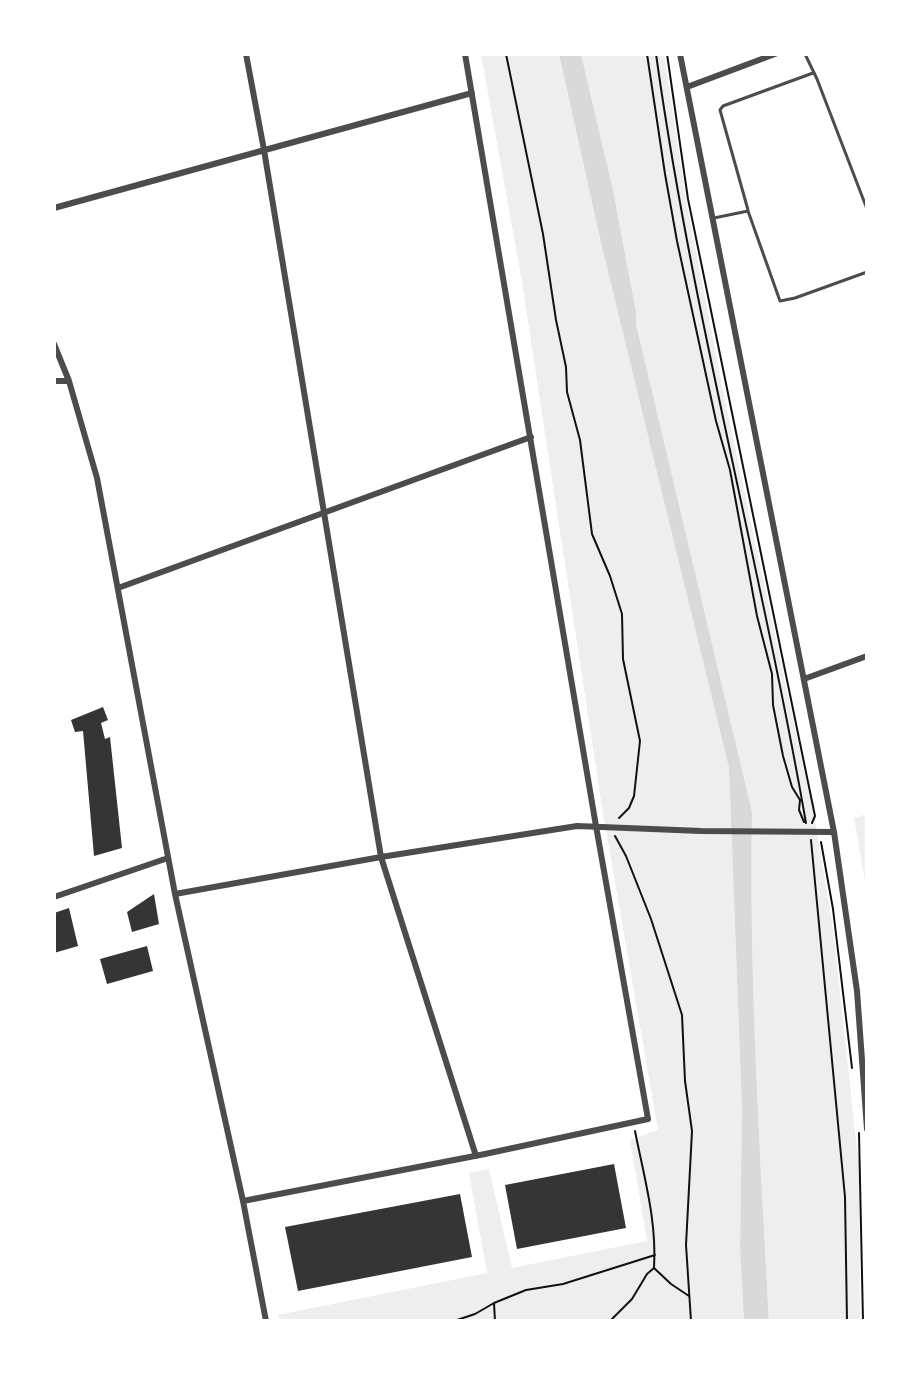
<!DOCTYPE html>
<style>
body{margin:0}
#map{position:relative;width:921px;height:1375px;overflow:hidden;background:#fff;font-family:"Roboto Serif",serif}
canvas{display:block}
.frame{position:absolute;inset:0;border:56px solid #fff;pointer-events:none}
</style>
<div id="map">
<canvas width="921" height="1375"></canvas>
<div class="frame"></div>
</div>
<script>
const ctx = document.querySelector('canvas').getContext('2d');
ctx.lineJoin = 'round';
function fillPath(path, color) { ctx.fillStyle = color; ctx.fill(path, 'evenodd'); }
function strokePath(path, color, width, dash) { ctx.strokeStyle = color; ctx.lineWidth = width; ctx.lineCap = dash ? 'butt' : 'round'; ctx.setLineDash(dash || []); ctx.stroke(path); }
fillPath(new Path2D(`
 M481 54H559L601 243 729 768 742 1110 740 1249 744 1321H280L278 1315 487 1273 469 1173 489 1169 512 1268 647 1241 630 1140 658 1130 602 807 522 282Z
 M581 54H664L687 205 725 400 816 826 833 928 859 1167 860 1321H769C760 1152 749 981 752 812L636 324V312L613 190Z
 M867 814V892L854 818Z`), '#eee');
fillPath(new Path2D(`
 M559 54H581L613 190 636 312V324L752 812C749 981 760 1152 769 1321H744L740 1249 742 1110 729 768 601 243Z`), '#d9d9d9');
fillPath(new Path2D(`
 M103 707 108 720 101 723 105 739 110 737 122 848 94 856 83 731 75 732 71 720Z
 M154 894 159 924 132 932 127 912Z
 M69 908 78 946 54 953V913Z
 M147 946 153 971 107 984 100 959Z
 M614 1164 626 1228 517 1249 505 1185Z
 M460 1194 472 1257 298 1291 285 1227Z`), '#353535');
strokePath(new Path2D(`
 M506 54 543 234 556 320 566 367 567 392 580 440 592 534 610 576 622 614 623 659 640 741 634 796 629 808 619 818
 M647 54 665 174 677 241 716 421 730 470 757 616 772 674 773 705 783 756 792 787 800 800 799 810 804 822
 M656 54C692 313 761 566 806 823
 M667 54 688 199 815 816 812 823
 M615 836 626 856 651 919 682 1015 685 1081 692 1131 686 1245 691 1321
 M811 840 845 1197 847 1321
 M821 842 833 909 852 1068
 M635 1131C644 1177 657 1221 654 1268
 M859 1133 863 1321
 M494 1303 495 1321
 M454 1321 475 1314 494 1303 526 1290 563 1284 655 1255
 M610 1321 632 1299 647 1274 654 1268 671 1284 689 1296`), '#111', 2);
strokePath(new Path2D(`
 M805 54 817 79 867 209
 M748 210 720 110 723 106 813 73
 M714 218 748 211 780 301 795 298 867 272`), '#4c4c4c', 3);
strokePath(new Path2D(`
 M246 54 264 150 381 857 476 1156
 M680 54 834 832 857 991 867 1129
 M687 87 775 54
 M54 208 472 93
 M54 344 69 381 97 478 175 894 243 1201 266 1321
 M54 381H69
 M118 588 531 437
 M804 679 867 656
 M175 894 381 857 577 826 701 831 834 832
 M54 897 168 858
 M243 1201 485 1154 648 1119 596 826 465 54`), '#4c4c4c', 6);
</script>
